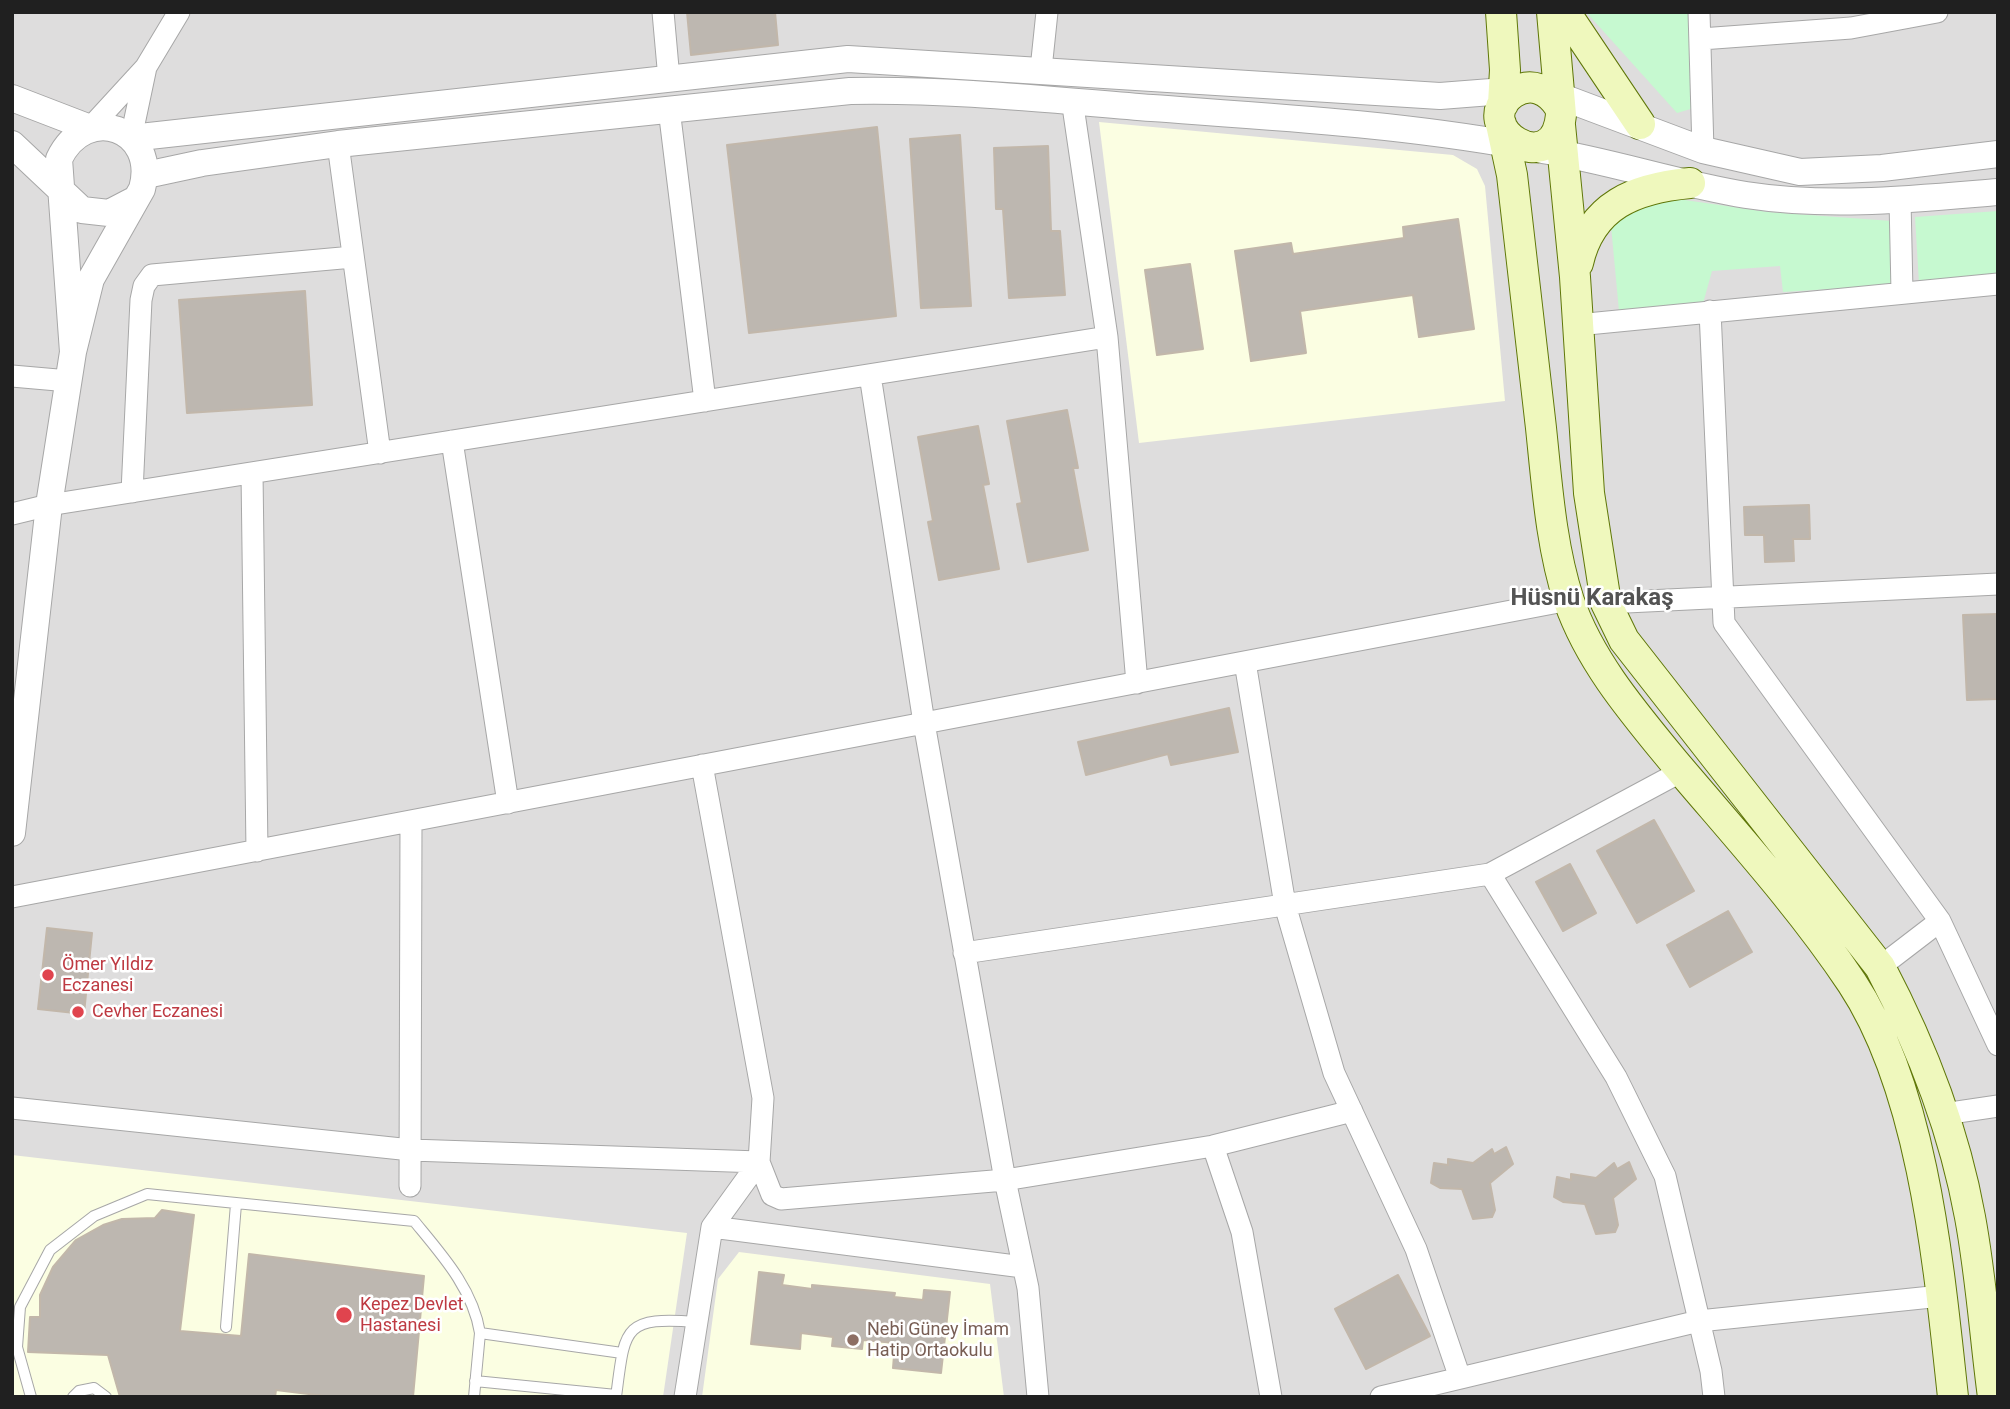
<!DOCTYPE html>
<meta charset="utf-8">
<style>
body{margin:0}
#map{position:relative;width:2010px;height:1409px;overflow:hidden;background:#f1eee7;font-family:Roboto,sans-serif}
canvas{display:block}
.frame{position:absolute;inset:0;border:14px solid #202020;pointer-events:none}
</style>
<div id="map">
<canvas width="2010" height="1409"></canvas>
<div class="frame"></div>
</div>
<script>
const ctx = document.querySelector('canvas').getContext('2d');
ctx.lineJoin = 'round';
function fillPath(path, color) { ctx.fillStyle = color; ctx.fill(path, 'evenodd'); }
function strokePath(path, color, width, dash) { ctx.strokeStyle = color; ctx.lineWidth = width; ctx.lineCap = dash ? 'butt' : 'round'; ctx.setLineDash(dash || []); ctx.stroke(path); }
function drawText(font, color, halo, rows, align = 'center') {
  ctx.font = font + ' Roboto,sans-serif'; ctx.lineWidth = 5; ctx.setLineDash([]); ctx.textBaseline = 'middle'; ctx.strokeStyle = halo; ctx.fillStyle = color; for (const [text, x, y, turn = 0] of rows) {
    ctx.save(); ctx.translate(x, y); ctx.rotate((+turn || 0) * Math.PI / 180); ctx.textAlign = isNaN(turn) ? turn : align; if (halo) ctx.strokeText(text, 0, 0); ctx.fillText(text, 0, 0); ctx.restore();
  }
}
fillPath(new Path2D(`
 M12 12H1998V1397H12Z`), '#dedddd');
fillPath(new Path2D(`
 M1099 122 1453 155 1477 169 1485 186 1505 401 1139 443Z
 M12 1155 687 1233 663 1397H12Z
 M739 1252 990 1284 1004 1397H702L718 1279Z`), '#fbfee2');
fillPath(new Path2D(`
 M1586 12H1689L1694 108 1677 113Z
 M1657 196 1768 212 1892 221 1893 285 1783 292 1780 266 1712 271 1702 307 1619 311 1611 226Z
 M1998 211V276L1919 283 1915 217Z`), '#c6f9d0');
const building = new Path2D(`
 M687 12H775L778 45 691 55Z
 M877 127 896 316 749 333 727 145Z
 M960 135 971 306 921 308 910 139Z
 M1048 146 1051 231H1060L1065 295 1009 298 1003 209H996L994 148Z
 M1458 219 1474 329 1419 337 1413 295 1300 311 1306 353 1251 361 1235 251 1291 243 1293 254 1404 238 1403 227Z
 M1190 264 1203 349 1157 355 1145 270Z
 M305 291 312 405 187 413 179 300Z
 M1067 410 1078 468H1073L1088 550 1028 562 1017 504 1022 503 1007 421Z
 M978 426 989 484 983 485 999 569 939 580 928 522 933 521 918 437Z
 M1809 505 1810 539H1793L1794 561 1765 562 1764 535H1745L1744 507Z
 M1998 614V699L1967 700 1963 615Z
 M1229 708 1238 752 1171 765 1168 754 1086 775 1078 742Z
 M1654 820 1694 891 1637 923 1597 851Z
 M1570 864 1596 913 1563 931 1536 882Z
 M1728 911 1752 952 1690 987 1667 945Z
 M47 928 92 933 84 1014 38 1009Z
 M1506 1147 1513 1164 1490 1183 1495 1210 1492 1217 1473 1219 1462 1189 1440 1188 1431 1183 1434 1163 1448 1165V1159L1473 1163 1492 1149 1494 1154Z
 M1629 1162 1636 1179 1613 1198 1618 1225 1615 1232 1596 1234 1585 1204 1563 1202 1554 1197 1557 1177 1571 1180V1174L1596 1178 1614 1163 1617 1169Z
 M162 1210 194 1215 180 1331 241 1336 249 1254 424 1276 413 1397H333L276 1390 275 1397H120L108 1355 28 1352 30 1317H40V1295L53 1267 76 1240 103 1225 122 1219 155 1218Z
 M759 1272 784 1275 782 1285 812 1289V1285L895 1293 894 1297 923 1300 924 1290 950 1292 941 1373 893 1368 895 1343 863 1340 862 1349 832 1346 833 1337 801 1333 800 1349 751 1344Z
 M1398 1275 1430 1336 1366 1369 1335 1309Z`);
fillPath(building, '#bdb7b0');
strokePath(building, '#c2b7aa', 2);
const service = new Path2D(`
 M226 1327 236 1204
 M475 1381 616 1395
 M31 1397 17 1347 20 1307 50 1250 94 1216 147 1194 414 1221C442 1255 473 1289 480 1333L622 1353
 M73 1397 79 1391 94 1388 106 1397
 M474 1397 480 1333
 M616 1397C625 1329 622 1316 696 1322`);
const minor = new Path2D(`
 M663 12 669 79
 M1699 12 1703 150
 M1701 39 1851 28 1937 12
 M146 67 179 12
 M1041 69 1047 12
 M669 109 705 401
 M1074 113 1107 337 1137 683
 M90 128 146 67 131 138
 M338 144 380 453
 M1900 200 1902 292
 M1710 311 1724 623 1940 921 1998 1045
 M1577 325 1998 284
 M870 375 924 723 1005 1180 1028 1288 1038 1397
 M12 376 69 381
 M452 441 508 803
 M252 473 257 851
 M132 492 141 300 144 286 152 275 353 257
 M12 514 49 505 1107 337
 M1606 603 1998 584
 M1245 662 1285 905 1334 1073 1416 1249 1460 1378
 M1490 874 1616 1077 1665 1176 1711 1371 1714 1397
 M12 897 1569 600
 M964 953 1490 874 1682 771
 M1880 967 1940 921
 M12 1108 411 1150 759 1162 772 1195 781 1199 1005 1180 1213 1146 1352 1111
 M1944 1114 1998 1106
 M1213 1146 1242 1232 1271 1397
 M410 1186 411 821
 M712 1227 1023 1267
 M685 1397 712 1227 759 1162 763 1098 702 765
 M1381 1397 1699 1321 1941 1296`);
const tertiary = new Path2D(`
 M1546 91 1703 150 1800 172 1882 168 1998 154
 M12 98 90 128
 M131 138 848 59 1440 96 1517 90
 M12 144 82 210 109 213 134 200
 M1542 150C1611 161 1678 184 1746 195 1830 208 1914 199 1998 192
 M146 175 202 163 338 144 850 91C951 89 1051 100 1152 108 1275 117 1399 124 1520 146
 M12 833 49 505 73 352 91 279 142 189C159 128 86 102 59 159L73 352`);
const secondary = new Path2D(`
 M1501 12 1505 70 1503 104
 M1552 12 1561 115C1554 184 1466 126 1513 93 1531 81 1549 90 1559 106
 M1565 12 1640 124
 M1501 124 1512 175C1522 259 1531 344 1541 428 1547 485 1551 546 1569 601 1590 662 1634 713 1675 763 1735 834 1800 905 1852 983 1924 1092 1939 1269 1953 1397
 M1560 125 1575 277 1589 493 1606 603 1624 640 1880 967C1921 1045 1954 1129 1970 1217 1981 1276 1985 1337 1993 1397
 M1578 263C1591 205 1635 188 1690 183`);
strokePath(service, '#a7a7a7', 12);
strokePath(minor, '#a7a7a7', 23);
strokePath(tertiary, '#a7a7a7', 28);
strokePath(secondary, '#5f7708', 32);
strokePath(service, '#fff', 10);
strokePath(minor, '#fff', 21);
strokePath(tertiary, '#fff', 26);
strokePath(secondary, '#eff8bd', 30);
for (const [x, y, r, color] of [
 [48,975,7,"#e0444e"],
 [78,1012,7,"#e0444e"],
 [344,1315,9,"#e0444e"],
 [853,1340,7,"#8d6e63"]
]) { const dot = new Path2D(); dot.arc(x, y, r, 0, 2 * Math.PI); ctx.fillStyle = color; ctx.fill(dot); strokePath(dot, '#fff', 2.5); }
drawText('18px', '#be3a42', '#fff', [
 ["Ömer Yıldız",62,965],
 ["Eczanesi",62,986],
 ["Cevher Eczanesi",92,1012],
 ["Kepez Devlet",360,1305],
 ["Hastanesi",360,1326]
], 'left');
drawText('18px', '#785e54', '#fff', [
 ["Nebi Güney İmam",867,1330],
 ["Hatip Ortaokulu",867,1351]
], 'left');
drawText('bold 24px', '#535353', '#fff', [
 ["Hüsnü Karakaş",1592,599]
]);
</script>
